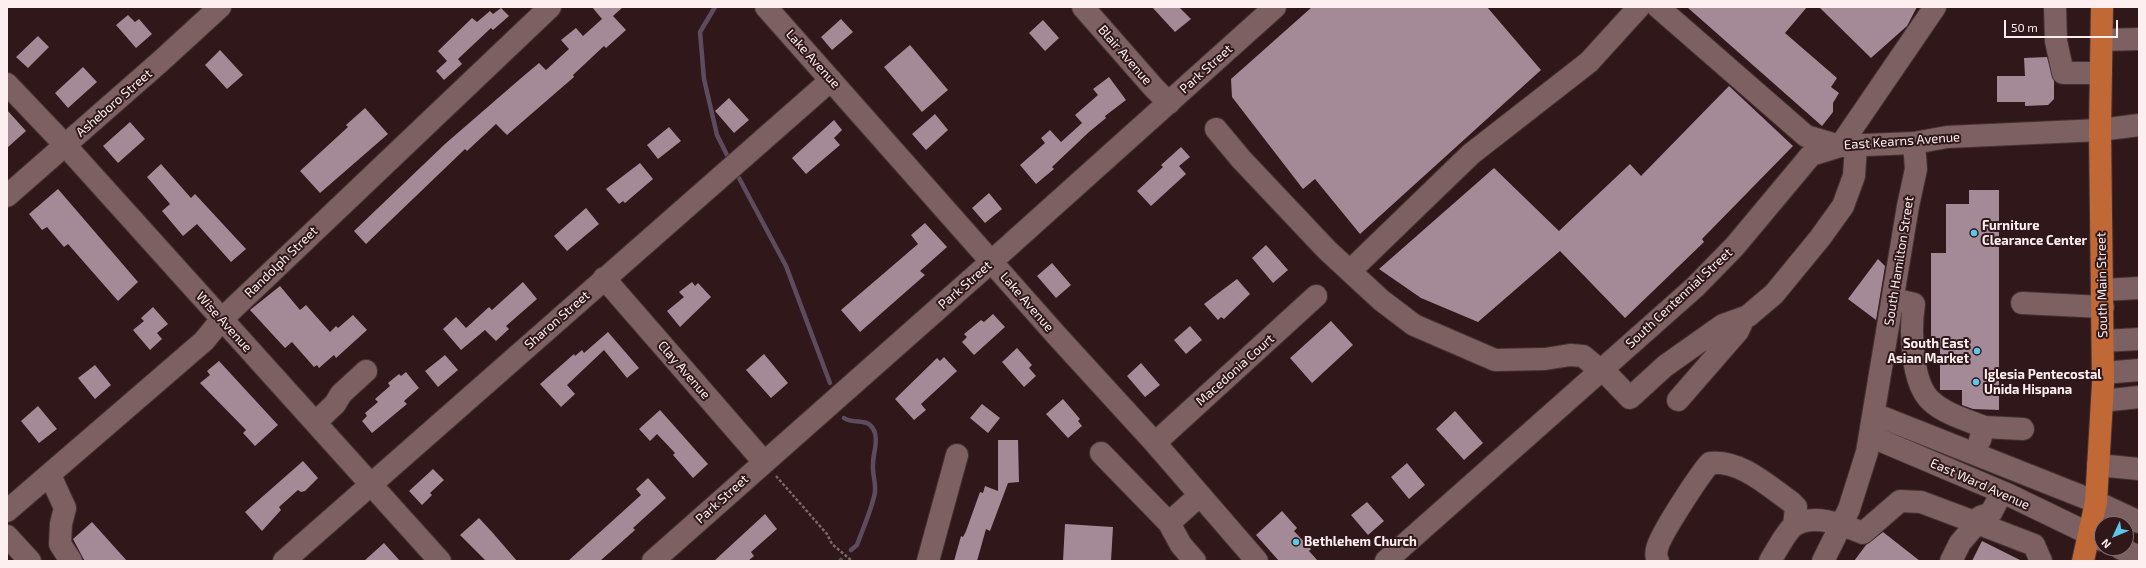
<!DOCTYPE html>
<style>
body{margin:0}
#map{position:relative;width:2146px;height:568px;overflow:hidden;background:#30181a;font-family:"Exo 2",sans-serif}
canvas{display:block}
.frame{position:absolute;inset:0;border:8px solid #fdeff0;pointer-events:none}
.north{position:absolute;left:2094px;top:516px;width:40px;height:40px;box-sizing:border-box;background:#30181a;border:1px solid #826e70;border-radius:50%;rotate:226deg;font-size:11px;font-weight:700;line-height:16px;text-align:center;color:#fdeff0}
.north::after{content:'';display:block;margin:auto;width:14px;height:18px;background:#5bc8e7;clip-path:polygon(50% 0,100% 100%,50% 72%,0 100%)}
.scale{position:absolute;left:2004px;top:20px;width:114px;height:18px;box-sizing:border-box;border:2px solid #fdeff0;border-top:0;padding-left:5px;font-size:12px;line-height:14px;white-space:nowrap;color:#fdeff0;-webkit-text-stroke:3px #30181a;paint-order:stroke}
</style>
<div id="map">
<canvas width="2146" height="568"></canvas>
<div class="frame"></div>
<div class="north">N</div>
<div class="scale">50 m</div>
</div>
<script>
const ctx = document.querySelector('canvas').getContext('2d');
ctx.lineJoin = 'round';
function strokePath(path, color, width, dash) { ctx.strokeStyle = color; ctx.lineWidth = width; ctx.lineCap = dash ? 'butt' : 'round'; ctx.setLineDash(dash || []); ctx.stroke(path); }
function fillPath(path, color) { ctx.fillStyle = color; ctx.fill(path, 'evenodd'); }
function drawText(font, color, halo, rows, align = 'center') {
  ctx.font = font + ' "Exo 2",sans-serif'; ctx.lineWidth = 4; ctx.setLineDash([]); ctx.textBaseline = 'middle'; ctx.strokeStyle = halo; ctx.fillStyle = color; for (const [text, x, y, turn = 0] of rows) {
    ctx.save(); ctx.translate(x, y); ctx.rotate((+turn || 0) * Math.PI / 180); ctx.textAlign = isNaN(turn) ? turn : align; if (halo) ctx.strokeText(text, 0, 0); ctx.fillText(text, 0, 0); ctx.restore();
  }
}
strokePath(new Path2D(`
 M715 7 700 32 704 79 717 135 727 155
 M739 178 786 266 830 383
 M844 418C853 424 864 419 870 425 881 435 873 452 873 464 872 473 876 483 875 492 872 509 863 528 857 545L851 550
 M840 561 841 560`), '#5d4c5f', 4.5);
fillPath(new Path2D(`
 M592 7H623L613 16 626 30 606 48 604 46 573 75 574 77 507 135 496 124 467 151 465 149 366 244 354 231 445 144 520 79 539 63 546 70 569 49 561 40 576 28 583 36 602 19Z
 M1152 7H1179L1191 19 1175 32Z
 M1312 7H1487L1541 70 1360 234 1315 179 1303 189 1232 97 1231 79Z
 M1687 7H1807L1785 33 1837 78 1831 87 1839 93 1833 103V112L1822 126Z
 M1819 7H1917L1907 26 1871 58Z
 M501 8 509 16 493 30 491 28 458 59 462 64 444 80 436 71 447 61 438 51 472 18 477 22 490 11 493 14Z
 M128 15 135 22 139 19 152 34 136 48 116 25Z
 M841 19 853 32 832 50 821 37Z
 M1043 20 1059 38 1045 51 1029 33Z
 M38 36 49 47 28 68 16 57Z
 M910 45 948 90 922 112 884 67Z
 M220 50 243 75 227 89 205 65Z
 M2047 57 2054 81V99L2048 105 2025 106V102H1997V76H2025L2024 58Z
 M83 67 97 82 68 108 55 93Z
 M1109 77 1126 100 1105 116 1106 118 1089 132 1052 167 1054 169 1036 184 1020 165 1045 143 1041 138 1050 130 1061 142 1082 123 1075 115 1098 95 1093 89Z
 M1729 86 1793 146 1702 239 1704 242 1625 318 1560 251 1478 322 1421 298 1379 269 1494 168 1559 231 1630 164 1641 176Z
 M729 98 749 120 734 133 715 111Z
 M365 108 388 134 320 193 300 171 348 127 346 125Z
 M7 110 26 131 7 148Z
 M935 114 948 130 926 150 912 134Z
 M834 120 842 130 834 138 840 145 806 174 792 158Z
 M130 122 145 139 118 163 103 146Z
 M669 127 681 141 658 159 647 145Z
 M1181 147 1190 157 1179 166 1186 174 1151 206 1137 191 1163 167 1161 165Z
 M640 163 653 179 625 203 623 201 619 204 606 189Z
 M161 164 191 198 195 194 246 249 231 262 197 224 183 236 162 211 170 204 147 177Z
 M58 189 138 282 118 301 68 244 64 247 47 227 42 230 29 214Z
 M1969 190H1999V410L1973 409 1962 405V390H1940V338H1931V253H1946V204H1969Z
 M989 193 1002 209 985 223 972 208Z
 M586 208 599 224 567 251 554 236Z
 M925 223 947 247 920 271 925 275 860 332 841 310 918 244 911 235Z
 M1266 245 1288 270 1273 283 1252 258Z
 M1878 259 1885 266 1876 320 1848 299Z
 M1052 263 1071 285 1056 298 1037 276Z
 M1237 279 1250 294 1224 319 1221 317 1218 320 1204 304Z
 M523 282 537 299 506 326 509 329 496 341 485 330 461 350 443 329 456 317 466 328 489 307 492 310Z
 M692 282 695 286 698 283 711 297 680 327 667 311 684 297 679 292Z
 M280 286 300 310 306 305 330 332 336 326 338 328 353 315 367 330 336 358 334 355 319 368 317 365 314 367 292 342 285 348 250 310Z
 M153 307 168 324 157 333 162 339 150 350 133 330 144 321 141 318Z
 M993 314 1005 327 974 355 962 342 967 337 964 334 981 320 984 322Z
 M1331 321 1353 345 1312 383 1290 358Z
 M1190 326 1202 340 1186 354 1174 340Z
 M608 332 639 368 627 378 604 350 567 385 575 394 561 407 540 384 574 354 575 356 582 350 584 353Z
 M1017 348 1032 365 1029 368 1036 376 1024 387 1002 362Z
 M764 354 788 383 771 398 746 370Z
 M445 355 458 370 438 387 425 371Z
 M944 357 957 371 921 404 926 410 914 420 895 399 937 358 940 361Z
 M219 361 278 425 255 446 243 433 246 430 200 383 210 375 207 371Z
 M1141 363 1160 385 1145 397 1127 376Z
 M95 365 111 385 95 399 78 378Z
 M406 372 419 388 404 401 407 404 372 433 362 421 367 416 365 413 378 402 375 399 390 386 388 383 399 374 401 376Z
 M1063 399 1080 419 1078 421 1082 426 1068 438 1046 414Z
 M982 404 1000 418 988 433 970 418Z
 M38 406 57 429 39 443 21 421Z
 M660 410 708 464 693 478 673 455 675 453 657 434 650 441 639 429Z
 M1455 411 1483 443 1464 460 1436 429Z
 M998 440H1018L1019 482 1008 483 990 531 986 529 977 561H954L961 536 963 537 966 531 980 492 983 493 985 486 998 491Z
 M303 461 318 478 305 491 301 492 298 490 279 507 281 510 262 531 245 512Z
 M1407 463 1425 485 1409 499 1391 477Z
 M433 469 444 480 430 493 432 495 422 505 409 491Z
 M648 478 666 498 633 528 635 530 600 561H568L641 495 636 489Z
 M1367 502 1384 521 1368 535 1351 515Z
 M1282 511 1297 528 1294 531 1311 549 1309 551 1318 561H1279L1256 535Z
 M765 514 777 529 751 552 754 556 748 561H714Z
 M479 518 492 532 517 561H486L460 535Z
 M92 522 127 561H85L83 558 73 539Z
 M1065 524 1113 527 1111 561H1063Z
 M1883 532 1920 561H1854L1866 545Z
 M1982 541 2022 561H1972Z
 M384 543 400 561H364Z`), '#a48997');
const minor = new Path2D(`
 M766 7 1058 337 1155 443 1257 561
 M1083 7 1154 88 1169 103
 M1658 7 1806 136 1840 146 1914 143 1947 137 2100 130 2139 125
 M2055 7 2056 41 2063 73H2101
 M2102 40 2139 39
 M7 84 65 145 440 561
 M1216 129 1241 159 1327 250 1381 300 1414 325 1495 360 1545 359 1570 355 1583 356 1601 371
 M7 196 161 61 220 7
 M1350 271 1471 154 1589 62 1639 7
 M604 278 764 462
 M2103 290 2139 288
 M1893 299 1914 304C1910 329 1911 383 1931 401 1945 414 1967 420 1984 427
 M2022 303 2103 307
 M2103 341 2139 339
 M1602 369 1630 398 1665 366 1723 325 1748 316 1774 294 1820 238 1843 206 1854 176 1856 146
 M2103 373 2139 370
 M1678 400 1738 331 1744 318
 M2102 401 2139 397
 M1874 414 2096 502 2139 522
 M316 422 335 404 341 394 366 371
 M1870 436 2009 495 2102 540
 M1980 440 1984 427 2023 429
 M1155 443 1316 296
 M1101 453 1169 523
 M2098 465 2139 469
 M50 475 65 508 61 524 60 544 71 561
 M2002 492 1991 513 1980 517 1977 523 2034 545 2041 561
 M7 511 204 341 222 319 550 7
 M7 536 30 561
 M2120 548 2139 557
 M284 561 831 80
 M653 561 992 261 1275 7
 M928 561 957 455
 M1195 561 1181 545 1169 523 1200 495
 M1386 561 1695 287 1735 246 1811 155 1840 146 1935 7
 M1658 561C1656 558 1656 552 1657 549 1659 536 1700 474 1710 463 1741 460 1767 485 1791 502L1796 507 1794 526
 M1770 561C1775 553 1787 530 1795 525 1815 513 1843 525 1863 533L1900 501 1921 502 1977 523 1960 543 1951 561
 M1823 561 1849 509 1867 452 1908 206 1916 169 1914 143`);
const major = new Path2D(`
 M2083 561 2096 502 2103 384 2100 130 2102 7`);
strokePath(minor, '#443334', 24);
strokePath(major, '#443334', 24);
strokePath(new Path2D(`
 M776 476 827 534 832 544 852 561`), '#7c686a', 2.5, [3, 2]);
strokePath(minor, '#7d6061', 22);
strokePath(major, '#c06936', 22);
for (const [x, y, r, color] of [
 [1974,233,4,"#5bc8e7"],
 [1977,351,4,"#5bc8e7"],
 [1976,382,4,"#5bc8e7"],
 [1296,542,4,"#5bc8e7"]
]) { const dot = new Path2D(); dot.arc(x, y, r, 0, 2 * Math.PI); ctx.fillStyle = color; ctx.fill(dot); strokePath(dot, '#30181a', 1.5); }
drawText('13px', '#fdeff0', '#30181a', [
 ["Blair Avenue",1125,55,49],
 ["Lake Avenue",813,59,48],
 ["Park Street",1206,69,-42],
 ["Asheboro Street",114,103,-41],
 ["East Kearns Avenue",1902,141,-4],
 ["South Hamilton Street",1899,261,-81],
 ["Randolph Street",281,262,-44],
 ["Park Street",965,285,-41],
 ["South Main Street",2102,285,-91],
 ["South Centennial Street",1679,298,-43],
 ["Lake Avenue",1027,302,49],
 ["Sharon Street",557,320,-41],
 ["Wise Avenue",224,322,48],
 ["Clay Avenue",684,370,49],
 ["Macedonia Court",1235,370,-42],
 ["East Ward Avenue",1980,484,24],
 ["Park Street",722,499,-42]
]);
drawText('bold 13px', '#fdeff0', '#30181a', [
 ["Furniture",1982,226],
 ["Clearance Center",1982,241],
 ["South East",1969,344,"right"],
 ["Asian Market",1969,359,"right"],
 ["Iglesia Pentecostal",1984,375],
 ["Unida Hispana",1984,390],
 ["Bethlehem Church",1304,542]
], 'left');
</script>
